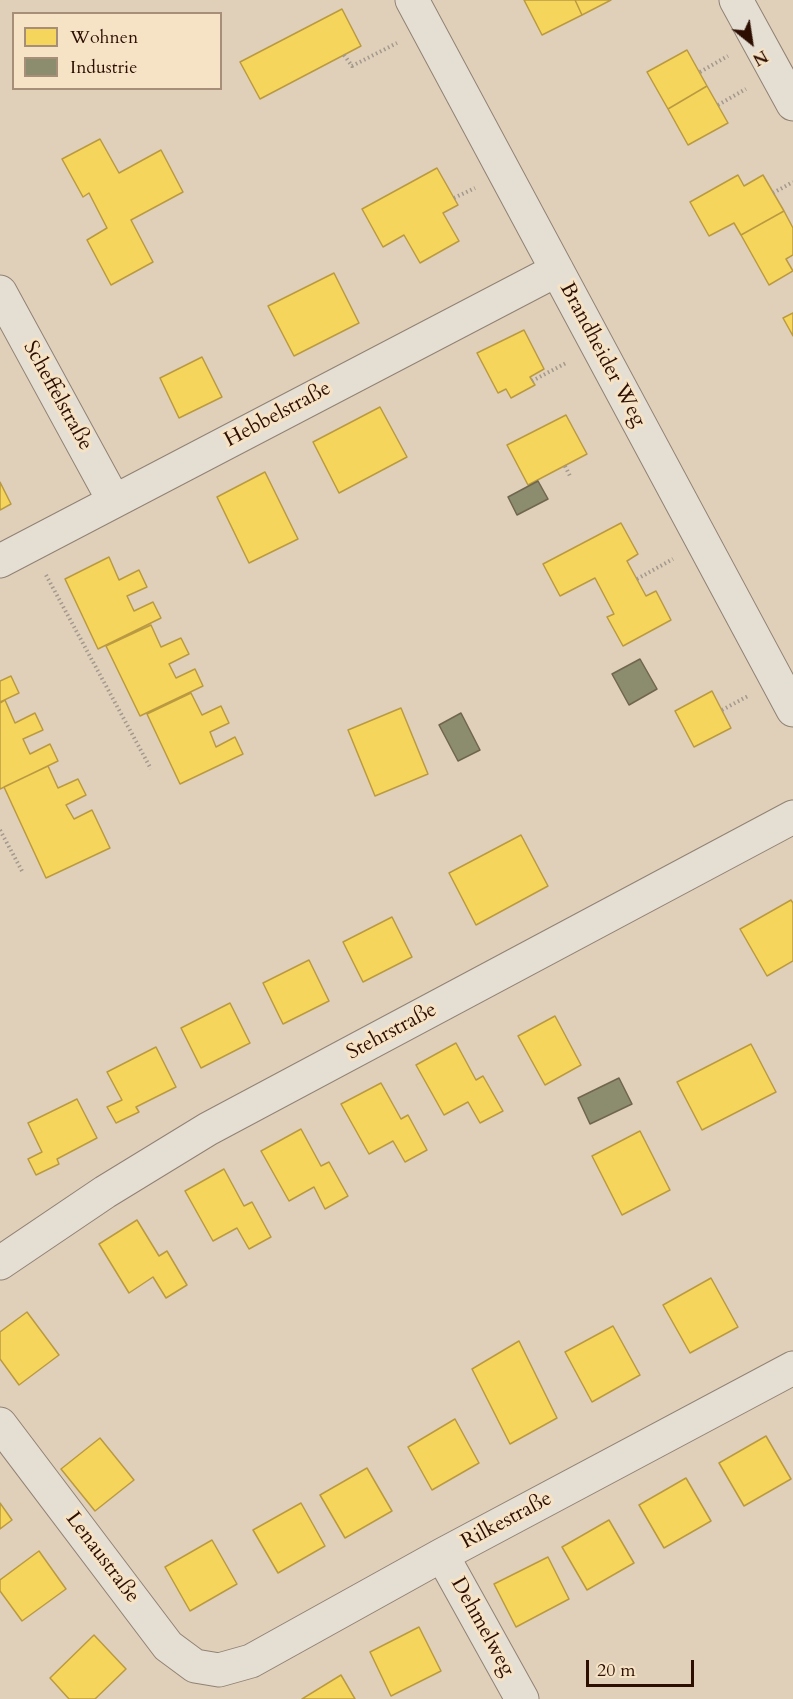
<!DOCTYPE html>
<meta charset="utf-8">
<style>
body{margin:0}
#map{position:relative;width:793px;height:1699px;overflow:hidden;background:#e0d0b9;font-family:Cardo,serif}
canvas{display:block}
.legend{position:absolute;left:12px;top:12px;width:210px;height:78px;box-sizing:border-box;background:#f6e3c6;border:2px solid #a68e78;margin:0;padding:8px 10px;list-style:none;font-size:18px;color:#2d0f02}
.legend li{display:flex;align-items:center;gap:12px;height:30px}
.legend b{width:30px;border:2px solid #a68e78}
.north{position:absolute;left:721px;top:12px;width:60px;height:60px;-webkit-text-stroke:4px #f6e3c6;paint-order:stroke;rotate:150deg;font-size:16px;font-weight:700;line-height:24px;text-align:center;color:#2d0f02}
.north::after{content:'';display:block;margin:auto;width:21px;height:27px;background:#2d0f02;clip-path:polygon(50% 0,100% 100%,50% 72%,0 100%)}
.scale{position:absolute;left:586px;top:1660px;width:108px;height:27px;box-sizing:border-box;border:3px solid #2d0f02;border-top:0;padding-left:8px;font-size:18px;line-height:21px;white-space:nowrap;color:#2d0f02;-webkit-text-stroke:4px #f6e3c6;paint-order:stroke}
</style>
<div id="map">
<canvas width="793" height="1699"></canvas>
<ul class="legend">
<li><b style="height:16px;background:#f6d55c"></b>Wohnen</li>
<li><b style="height:16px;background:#8c8c6e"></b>Industrie</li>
</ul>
<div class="north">N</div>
<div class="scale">20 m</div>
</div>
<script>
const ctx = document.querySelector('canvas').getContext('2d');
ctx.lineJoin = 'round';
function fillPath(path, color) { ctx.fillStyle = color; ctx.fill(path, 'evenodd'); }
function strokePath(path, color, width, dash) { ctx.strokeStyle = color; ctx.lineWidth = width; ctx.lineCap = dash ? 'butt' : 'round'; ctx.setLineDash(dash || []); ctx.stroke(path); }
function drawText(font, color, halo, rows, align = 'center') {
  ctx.font = font + ' Cardo,serif'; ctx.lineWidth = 6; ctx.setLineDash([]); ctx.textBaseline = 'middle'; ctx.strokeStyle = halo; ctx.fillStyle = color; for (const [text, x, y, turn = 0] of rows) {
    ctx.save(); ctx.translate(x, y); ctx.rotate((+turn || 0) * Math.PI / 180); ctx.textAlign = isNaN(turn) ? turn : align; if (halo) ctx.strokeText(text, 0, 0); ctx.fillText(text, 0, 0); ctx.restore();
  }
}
const homes = new Path2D(`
 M524 0H575L582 15 542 35Z
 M575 0H611L582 15Z
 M342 9 361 46 260 99 240 62Z
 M687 50 707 86 668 109 647 72Z
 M707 86 728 123 688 145 668 109Z
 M100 139 119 173 161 150 183 192 131 220 153 262 111 285 87 240 107 228 89 193 83 197 62 159Z
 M437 168 458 205 443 213 459 241 420 263 404 235 383 247 362 209Z
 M738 175 744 186 763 175 784 211 741 235 734 223 709 236 690 202Z
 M784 211 793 228V255L786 259 793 271 769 285 741 235Z
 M334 273 359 323 294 356 268 306Z
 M793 313V336L783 318Z
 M524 330 544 369 530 377 535 385 511 398 506 389 498 393 477 353Z
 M202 357 222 397 179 418 160 378Z
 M380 407 407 457 339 493 313 442Z
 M566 415 587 454 528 485 507 445Z
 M265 472 298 539 249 563 217 497Z
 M0 482 11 504 0 510Z
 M621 523 638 554 627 561 646 596 656 591 671 620 623 646 607 617 614 614 595 578 560 596 543 564Z
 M109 557 119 580 139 570 147 587 127 596 134 611 153 602 161 618 98 649 65 579Z
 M151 625 161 647 181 638 189 654 169 664 176 678 195 669 203 686 140 716 106 646Z
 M11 676 19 693 0 702V681Z
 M712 691 731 728 694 747 675 711Z
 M191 693 202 715 221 706 229 723 210 732 216 747 235 737 243 754 180 784 147 714Z
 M5 700 15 723 35 713 43 730 23 739 30 754 50 744 58 761 0 789V703Z
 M401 708 428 774 375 796 348 730Z
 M48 766 58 788 78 779 86 795 66 805 74 819 92 810 110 848 46 878 4 787Z
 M521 835 548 886 476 925 449 873Z
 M791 900 793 903V961L767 976 740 929Z
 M392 917 412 957 363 982 343 942Z
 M309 960 329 1001 283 1024 263 983Z
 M230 1003 250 1043 201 1068 181 1028Z
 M555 1016 581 1065 545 1085 518 1036Z
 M456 1043 476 1080 483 1076 503 1111 480 1123 468 1102 444 1115 416 1065Z
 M751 1044 776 1092 702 1130 677 1082Z
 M156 1047 176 1087 136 1107 139 1112 116 1123 107 1107 122 1100 107 1072Z
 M381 1083 401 1119 408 1115 427 1150 405 1162 393 1141 369 1154 341 1104Z
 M77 1099 97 1138 57 1159 59 1164 36 1175 28 1159 42 1152 28 1123Z
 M301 1129 321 1166 329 1162 348 1196 325 1209 314 1187 289 1201 261 1151Z
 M640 1131 670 1190 622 1215 592 1156Z
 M224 1169 244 1206 252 1202 271 1237 249 1249 237 1228 213 1241 185 1191Z
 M137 1220 159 1256 167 1251 187 1285 166 1298 153 1277 129 1293 99 1244Z
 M711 1278 738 1327 690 1353 663 1305Z
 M27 1312 59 1355 19 1385 0 1359V1332Z
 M613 1326 640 1375 592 1402 565 1352Z
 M519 1341 557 1418 510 1444 472 1369Z
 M455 1419 479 1463 432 1490 408 1447Z
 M766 1436 791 1479 744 1506 719 1463Z
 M100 1438 134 1480 95 1511 61 1469Z
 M367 1468 392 1511 345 1538 320 1495Z
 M686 1478 711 1521 664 1548 639 1505Z
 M0 1503 12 1520 0 1529Z
 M301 1503 325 1546 278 1573 253 1530Z
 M609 1520 634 1563 587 1590 562 1547Z
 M212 1540 237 1584 190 1611 165 1567Z
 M39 1551 66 1589 22 1621 0 1591V1580Z
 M548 1557 569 1599 516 1627 494 1584Z
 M419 1627 441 1671 391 1696 370 1652Z
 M94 1635 126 1669 95 1699H69L50 1678Z
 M341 1675 355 1699H302Z`);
fillPath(homes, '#f6d55c');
strokePath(homes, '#ba9a41', 1.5);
const industry = new Path2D(`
 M538 481 548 499 517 515 508 497Z
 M640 659 657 689 629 705 612 674Z
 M461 713 480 750 458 761 439 725Z
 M619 1078 632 1104 590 1124 578 1098Z`);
fillPath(industry, '#8c8c6e');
strokePath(industry, '#70664e', 1.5);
const minor = new Path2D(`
 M412 0 793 710
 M736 0 793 104
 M0 292 114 501
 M0 561 557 270
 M0 1263 105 1192 208 1129 793 817
 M0 1424 168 1646 195 1666 219 1670 251 1661 442 1555 793 1368
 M442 1555 522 1699`);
strokePath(minor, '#908274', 35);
strokePath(new Path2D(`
 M344 55 352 66 397 43
 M700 72 728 56
 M718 105 746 89
 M773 193 793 182
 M454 198 475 188
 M532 381 566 363
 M565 466 570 476
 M46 575 151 769
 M637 579 673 559
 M722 710 748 696
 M0 830 22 871`), '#a2998e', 4, [1.5, 3]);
strokePath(minor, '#e5ded2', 33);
drawText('21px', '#2d0f02', '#f6e3c6', [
 ["Brandheider Weg",602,355,62],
 ["Scheffelstraße",57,396,61],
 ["Hebbelstraße",278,415,-28],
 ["Stehrstraße",392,1032,-28],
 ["Rilkestraße",507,1521,-28],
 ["Lenaustraße",102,1558,53],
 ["Dehmelweg",482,1627,61]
]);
</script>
